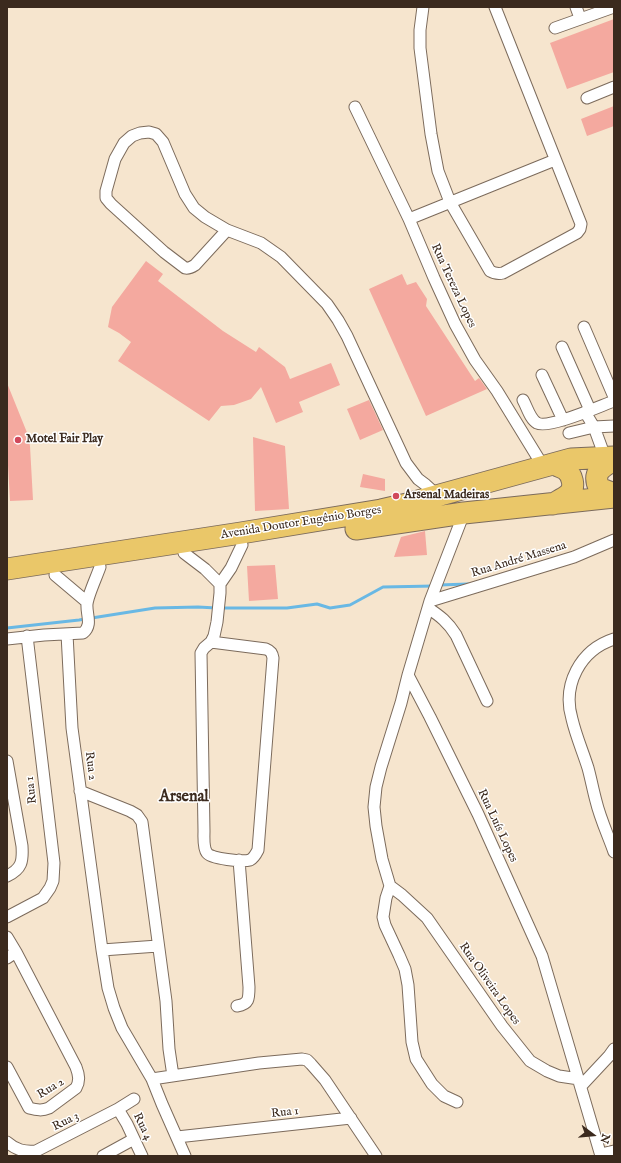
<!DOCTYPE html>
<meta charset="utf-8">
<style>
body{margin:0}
#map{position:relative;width:621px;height:1163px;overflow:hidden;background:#f6e5ce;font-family:"IM FELL English",serif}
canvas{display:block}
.frame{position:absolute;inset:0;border:8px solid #3b2a1e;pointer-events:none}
.north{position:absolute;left:573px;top:1115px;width:40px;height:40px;-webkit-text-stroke:3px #fff;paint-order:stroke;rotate:106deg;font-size:11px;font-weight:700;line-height:16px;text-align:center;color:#3b2a1e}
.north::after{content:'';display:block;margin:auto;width:14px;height:18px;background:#3b2a1e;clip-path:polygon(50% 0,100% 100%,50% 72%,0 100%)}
</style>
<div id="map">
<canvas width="621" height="1163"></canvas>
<div class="frame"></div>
<div class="north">N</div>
</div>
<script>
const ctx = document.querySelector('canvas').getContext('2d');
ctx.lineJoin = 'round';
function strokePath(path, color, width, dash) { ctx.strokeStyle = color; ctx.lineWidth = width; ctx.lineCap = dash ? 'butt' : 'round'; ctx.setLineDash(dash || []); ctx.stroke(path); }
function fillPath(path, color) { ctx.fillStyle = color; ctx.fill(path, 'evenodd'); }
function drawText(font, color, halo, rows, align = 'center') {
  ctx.font = font + ' "IM FELL English",serif'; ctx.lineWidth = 3; ctx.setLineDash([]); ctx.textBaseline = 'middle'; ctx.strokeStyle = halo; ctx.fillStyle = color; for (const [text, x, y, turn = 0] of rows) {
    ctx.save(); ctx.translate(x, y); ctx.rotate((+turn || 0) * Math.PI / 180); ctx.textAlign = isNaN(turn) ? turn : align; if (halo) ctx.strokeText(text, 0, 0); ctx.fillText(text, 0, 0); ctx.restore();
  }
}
strokePath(new Path2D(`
 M439 585 468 584
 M221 608H287L317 604 330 608 350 605 383 587 434 586
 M7 628 79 620 155 608 198 607 216 608`), '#69b8e4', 3);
fillPath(new Path2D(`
 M614 19V72L567 89 550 43Z
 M614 106V126L587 136 581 119Z
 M146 261 163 274 158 281 223 331 256 352 259 347 285 367 290 379 331 363 340 385 299 402 303 412 276 423 261 387 251 399 234 405 221 406 209 421 118 361 131 342 119 333 108 327 112 307Z
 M402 274 407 285 416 282 427 299 426 306 475 381 479 378 487 389 426 416 369 289Z
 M7 383 28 435 30 446 33 500 10 501 7 447Z
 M369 400 383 430 360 440 347 409Z
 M253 437 285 446 289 509 255 511Z
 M363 474 385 479V491L360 487Z
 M425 531 427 555 394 557 401 537Z
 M275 565 278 599 249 601 247 566Z`), '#f4a99f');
const street = new Path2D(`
 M423 7 420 30V48L431 134 438 171 450 202 490 271C495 274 498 274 503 273L577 233 580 229 581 224 495 7
 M576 7 580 18
 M555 28 614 7
 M587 98 614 87
 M355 107 409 219 434 278 455 324 475 360 497 391 543 466
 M409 219 555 160
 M227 230 195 265C192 267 189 269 185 268L164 252 111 204 106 198V191L115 159 124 143 132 136 140 133 149 132 156 134 163 142 185 194 194 208 205 217 227 230 261 243 281 257 327 304 338 320 347 336 406 463 418 479 426 485 437 495
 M584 327 614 397
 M562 347 590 410
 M542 375 563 420
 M523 400C527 407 530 419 537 423 549 429 600 406 614 401
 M585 412 594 427 605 457
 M569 433 594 427 614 426
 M464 513 430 601 408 675 430 717 478 814 542 956 601 1156
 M184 553 205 569 220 584
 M55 575 87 602
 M430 601 574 557 614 540
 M428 608C440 616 448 622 456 635L487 701
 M67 634 72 728 102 950 108 988 114 1008 122 1028 152 1079 162 1104 185 1156
 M7 639 44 635 83 633C93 625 86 614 87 604 88 595 97 576 100 567
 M614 639C580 650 562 685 572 719 576 736 583 752 588 768 591 779 593 790 596 801 600 818 608 835 614 852
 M211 642 266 649C271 651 272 653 273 658L258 850C256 854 254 858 250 860 243 862 211 859 207 853 203 848 204 837 204 831L201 653 204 648 211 642 214 636 217 622 220 593V584L231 568 242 545
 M7 761 22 846C23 861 22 869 7 876
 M80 791 130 811 137 815 142 822 166 1001 169 1049 173 1076
 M390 886 382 859 376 826 374 807 376 787 381 767 401 703 408 675
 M7 917 43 898 50 888 53 881 54 863 27 636
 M7 937 16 952 76 1067C79 1075 80 1081 76 1088L49 1108C42 1111 37 1110 29 1108L7 1067
 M102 950 158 946
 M7 958 16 952
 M237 1006C249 1004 249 999 249 987L239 860
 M152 1079 259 1063 302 1059 307 1060 311 1064 325 1080 376 1156
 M581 1086 609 1056 614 1049
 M457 1102 444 1096 432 1084 416 1059 412 1042 408 985 405 969 399 955 385 925 383 917 386 898 390 886 402 895 427 918 502 1026 530 1061 547 1071 559 1076 579 1079
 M118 1109 127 1124 142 1156
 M177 1137 351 1118
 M7 1142C16 1150 24 1152 36 1151L118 1109 134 1099
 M601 1154 614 1151
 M103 1156 134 1139`);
const highway = new Path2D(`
 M614 460C602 467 592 472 599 488L614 494
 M553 504C558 501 565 498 569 494 576 487 572 474 565 469 561 467 557 465 553 464
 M356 529 464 513 614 497
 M7 569 241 533 381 510 407 504 571 459 614 457`);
strokePath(street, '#7c6b5c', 13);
strokePath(highway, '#7c6b5c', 23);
strokePath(street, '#fff', 11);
strokePath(highway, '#eac769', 21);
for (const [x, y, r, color] of [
 [18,440,4,"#d1495b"],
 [396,496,4,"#d1495b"]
]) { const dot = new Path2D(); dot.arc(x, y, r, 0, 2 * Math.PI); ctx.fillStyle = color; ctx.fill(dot); strokePath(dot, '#fff', 1.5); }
drawText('12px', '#3b2a1e', '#fff', [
 ["Rua Tereza Lopes",453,286,65],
 ["Avenida Doutor Eugênio Borges",301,523,-9],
 ["Rua André Massena",519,560,-17],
 ["Rua 2",90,766,83],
 ["Rua 1",32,790,-97],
 ["Rua Luís Lopes",497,826,65],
 ["Rua Oliveira Lopes",489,984,55],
 ["Rua 2",51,1089,-31],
 ["Rua 1",285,1113,-6],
 ["Rua 3",66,1122,-27],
 ["Rua 4",142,1127,64]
]);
drawText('bold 12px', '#3b2a1e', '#fff', [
 ["Motel Fair Play",26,440],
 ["Arsenal Madeiras",404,496]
], 'left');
drawText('bold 16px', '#3b2a1e', '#fff', [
 ["Arsenal",184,798]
]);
</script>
